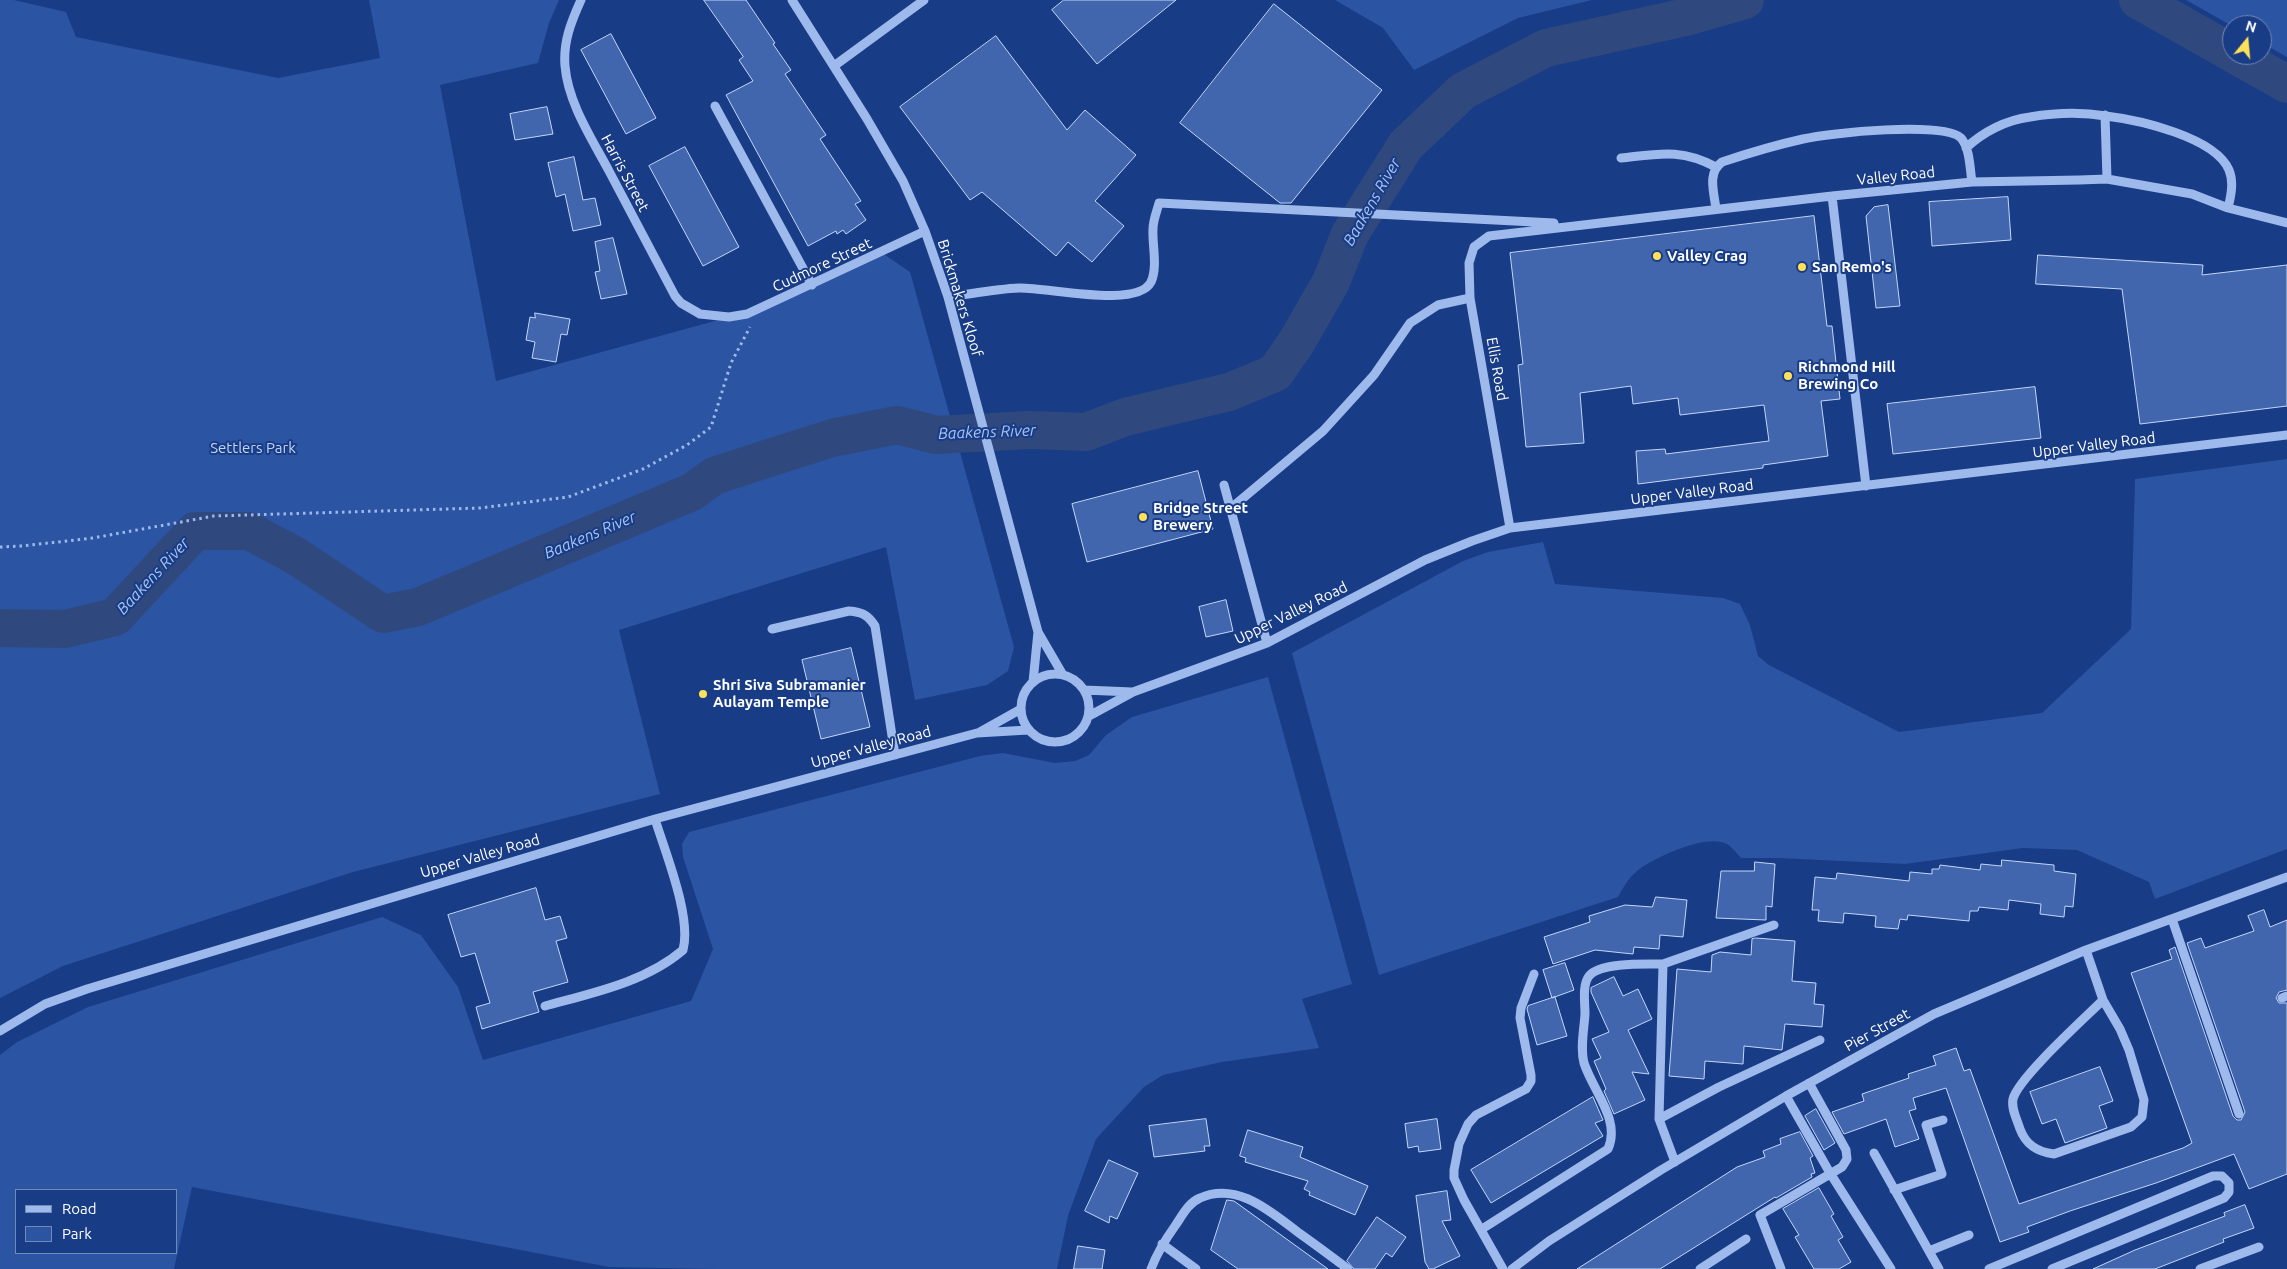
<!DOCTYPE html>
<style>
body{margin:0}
#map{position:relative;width:2287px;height:1269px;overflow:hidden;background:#183c85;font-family:Ubuntu,sans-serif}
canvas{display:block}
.legend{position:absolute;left:15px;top:1189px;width:162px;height:65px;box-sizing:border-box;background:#183c85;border:1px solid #748ab6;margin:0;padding:6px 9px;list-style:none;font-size:15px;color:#fff}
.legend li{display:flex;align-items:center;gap:10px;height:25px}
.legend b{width:25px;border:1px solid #748ab6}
.north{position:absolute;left:2222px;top:15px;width:50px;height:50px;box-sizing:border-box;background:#183c85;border:1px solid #748ab6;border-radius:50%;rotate:17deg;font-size:14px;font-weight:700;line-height:20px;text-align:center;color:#fff}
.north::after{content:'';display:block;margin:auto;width:18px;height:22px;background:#ffe159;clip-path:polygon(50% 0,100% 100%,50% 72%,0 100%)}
</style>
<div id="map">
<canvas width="2287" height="1269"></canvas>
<ul class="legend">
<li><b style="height:6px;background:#9eb9ec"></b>Road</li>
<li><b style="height:14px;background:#2b54a3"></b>Park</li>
</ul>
<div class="north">N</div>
</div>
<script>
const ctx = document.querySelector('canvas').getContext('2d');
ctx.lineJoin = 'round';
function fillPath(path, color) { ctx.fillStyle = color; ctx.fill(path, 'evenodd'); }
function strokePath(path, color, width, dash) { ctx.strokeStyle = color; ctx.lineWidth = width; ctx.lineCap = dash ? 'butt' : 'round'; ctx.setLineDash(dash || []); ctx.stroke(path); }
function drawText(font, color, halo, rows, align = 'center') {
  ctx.font = font + ' Ubuntu,sans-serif'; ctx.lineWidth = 4; ctx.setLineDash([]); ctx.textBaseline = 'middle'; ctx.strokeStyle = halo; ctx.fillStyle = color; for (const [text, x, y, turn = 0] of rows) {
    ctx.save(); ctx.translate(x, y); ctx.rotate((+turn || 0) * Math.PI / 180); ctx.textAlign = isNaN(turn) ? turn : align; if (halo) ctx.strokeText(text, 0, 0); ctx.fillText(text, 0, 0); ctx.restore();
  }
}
fillPath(new Path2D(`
 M0 0H14L66 12 76 37 278 78 380 58 369 0H559L549 23 538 63 440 85 496 381 729 317 747 314 881 252 910 272 1014 647 1008 671 987 685 915 700 886 547 619 630 660 794 353 872 63 966 0 998Z
 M1335 0H1592L1518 18 1414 70 1383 28Z
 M2186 0H2287V57L2262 43V25L2232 26Z
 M2287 459V849L2155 899 2149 882 2077 850 2023 848 1905 864 1778 858H1741C1737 854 1732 847 1727 844 1707 833 1652 858 1636 872 1628 879 1623 888 1618 897L1379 975 1292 653 1463 561 1488 552 1543 542 1555 584 1723 598 1740 604 1750 625 1758 656 1769 665 1899 732 2042 713 2131 629 2135 479Z
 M1268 677 1352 984 1302 999 1319 1048 1222 1062 1163 1075 1144 1087 1096 1139 1068 1216 1057 1269H714L609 1267 192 1187 174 1269H0V1055L17 1042 88 1007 382 917 421 935 458 987 483 1060 691 1001 713 949 683 857 682 844 689 832 980 756 1003 753 1055 763 1075 761 1089 755 1106 735 1132 717ZM176 1190V1253H16V1190Z`), '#2b54a3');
strokePath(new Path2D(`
 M2138 0 2232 53
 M2235 55 2287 84
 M0 628 65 629 115 617 195 531H249L296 556 383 614 418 607 692 492 714 476 766 459 832 438 897 425 936 435 1029 430 1086 432 1125 417 1229 392 1275 373 1296 343 1331 282 1350 234 1406 145 1463 91 1546 48 1686 17 1745 0`), '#2f497f', 38);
const building = new Path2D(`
 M704 0H746L775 43 773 44 791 70 785 74 826 135 820 139 861 201 855 204 866 220 846 234 843 230 837 234 836 231 808 246 726 95 753 81 739 60 743 57Z
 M1064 0H1176L1097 64 1052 10Z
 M1274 4 1382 90 1291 203H1280L1180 123Z
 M611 34 656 118 626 134 581 50Z
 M996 36 1067 130 1085 110 1136 155 1095 201 1124 226 1092 262 1068 242 1056 256 982 192 970 200 900 107Z
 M547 107 553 134 515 140 510 114Z
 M685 147 739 247 703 266 649 166Z
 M574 157 583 200 595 198 601 225 573 231 565 194 556 197 548 163Z
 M2008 197 2011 240 1932 246 1929 202Z
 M1888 205 1900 306 1876 308 1866 216 1874 207Z
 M1814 216 1827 326H1832L1840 399 1821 401 1828 456 1763 465V468L1638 484 1636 451 1665 449 1666 454 1769 441 1764 405 1680 415 1678 398 1633 404 1631 386 1580 393 1584 443 1526 447 1518 365 1523 364 1510 253Z
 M613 238 627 294 601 299 595 272 600 271 595 242Z
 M2038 255 2203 265 2202 275 2287 265V406L2140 424 2122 289 2036 284Z
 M535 313 570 319 567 335 561 334 556 362 532 358 535 342 526 340 530 317 535 318Z
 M2035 387 2041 438 1893 454 1887 404Z
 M1198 471 1213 529 1087 562 1072 504Z
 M1226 600 1233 631 1206 637 1199 607Z
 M851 648 870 727 821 739 802 660Z
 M2002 860 2054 865V871L2076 874 2073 907 2065 906 2064 917 2040 914 2041 904 2009 900 2008 910 1979 907 1978 911H1970L1969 921 1908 915 1907 920 1900 919 1898 929 1875 927 1876 916 1844 913 1843 923 1818 921 1819 910H1812L1815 877 1836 879 1837 873 1909 881 1910 872 1932 874V869H1939L1940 865 1980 870 1981 864 2001 866Z
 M1755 862 1775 864 1772 907 1766 906V920L1716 918 1721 871H1754Z
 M536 888 545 920 560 916 567 938 556 941 568 982 533 992 539 1012 482 1029 476 1007 490 1003 475 953 461 957 448 915Z
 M1656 897 1687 900 1683 937 1660 935 1659 949 1634 947 1633 954 1595 950 1553 964 1544 937 1590 922 1589 916 1625 905 1652 907Z
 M2264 910 2270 927 2287 920V990L2279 992 2276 998 2279 1003H2287V1174L2249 1189 2234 1154 2156 1183 2070 1211 2027 1227 2029 1232 2000 1242 1946 1088 1913 1098 1916 1109 1909 1111 1919 1139 1895 1147 1886 1119 1844 1134 1832 1112 1864 1101 1862 1094 1909 1078 1908 1074 1936 1065 1933 1056 1956 1048 1964 1071 1970 1069 2019 1204 2183 1148 2192 1143 2131 973 2172 959 2169 950 2175 947 2233 1116 2237 1120H2241L2245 1112 2187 943 2201 938 2205 948 2254 931 2248 916Z
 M1756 938 1795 941 1792 981 1816 983 1814 1004 1824 1005 1822 1027 1785 1024 1782 1050 1744 1046 1743 1064 1705 1061 1704 1079 1669 1076 1677 969 1711 972 1712 955 1720 952 1751 955 1752 939Z
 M1565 963 1574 990 1552 998 1543 970Z
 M1614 977 1623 996 1638 989 1652 1019 1628 1030 1649 1074 1632 1072 1645 1100 1614 1114 1604 1091 1606 1089 1594 1061 1601 1058 1592 1039 1609 1032 1591 992V988Z
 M1555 997 1567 1036 1537 1045 1527 1009 1528 1006Z
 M2100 1067 2113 1101 2099 1106 2107 1128 2065 1143 2056 1119 2042 1124 2030 1092Z
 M1593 1097 1603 1120 1595 1123 1603 1136 1491 1203 1471 1170Z
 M1816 1109 1835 1143 1824 1150 1805 1116Z
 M1206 1119 1210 1146H1204L1205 1151 1154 1157 1149 1126Z
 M1437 1119 1441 1149 1419 1152 1418 1146 1408 1148 1405 1124Z
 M1248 1130 1303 1147 1300 1157 1368 1186 1355 1215 1309 1195 1310 1192 1304 1189 1308 1181 1245 1162 1246 1158 1240 1156Z
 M1800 1132 1813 1156 1810 1158 1815 1173 1811 1174 1812 1177 1776 1198 1775 1197 1660 1269H1577L1737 1167 1765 1157 1763 1151 1781 1144 1780 1139Z
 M1109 1160 1138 1173 1117 1219 1110 1216 1109 1223 1085 1211Z
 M1819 1188 1834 1214 1831 1216 1843 1237 1838 1240 1851 1262 1839 1269H1814L1795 1237 1799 1235 1783 1209Z
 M1447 1191 1451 1220 1442 1221 1460 1256 1433 1269H1429L1425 1262 1416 1196Z
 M1227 1200 1234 1201 1328 1269H1238L1211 1250Z
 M2245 1205 2254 1228 2223 1239 2224 1242 2155 1269H2093L2135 1250 2225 1216 2224 1213Z
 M1377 1217 1406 1237 1392 1257 1386 1253 1375 1269H1354L1347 1261Z
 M1078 1246 1105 1250 1102 1269H1074Z`);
fillPath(building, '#4166ae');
strokePath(building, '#c3d6f9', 1);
strokePath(new Path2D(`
 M0 547 22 546 93 538 214 516 480 508 568 497 643 469 687 445 711 427 731 363 750 327`), '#9eb9ec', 3, [2.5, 4]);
strokePath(new Path2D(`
 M581 0C571 22 563 42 565 66 568 103 592 139 609 171 631 213 653 254 675 296L681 303 700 314 729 317 747 314 925 231
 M792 0 867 119 903 181 925 231 948 297 1038 632 1063 675
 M834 66 924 0
 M715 106 812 285
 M2105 115 2107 179
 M1966 148C1983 132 2006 120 2030 117 2054 113 2082 112 2106 116 2139 120 2215 137 2229 170 2234 182 2231 196 2228 208
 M1621 158C1658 154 1681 148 1716 167
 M1832 196 1866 486
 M1716 209C1714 192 1707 173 1722 162 1749 153 1776 145 1803 139 1829 133 1944 121 1961 138 1970 148 1970 170 1972 182
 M948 297C971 294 996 289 1019 288 1047 287 1137 309 1151 282 1158 267 1152 244 1153 229 1153 220 1157 211 1159 203L1554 223
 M1224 485 1267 643
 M1230 509 1323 431 1374 375 1410 323 1438 305 1470 298
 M1510 528 1470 298 1469 263 1474 247 1489 236 1832 196 1972 182 2079 180 2107 179 2192 194 2228 208 2287 223
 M772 629 849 611C862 612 868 615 875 626L895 755
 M1021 708a34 34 0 1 1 68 0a34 34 0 1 1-68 0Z
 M1033 682 1038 632
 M1084 690 1132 692
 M1089 716 1133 692 1267 643 1425 560 1472 541 1510 528 2287 435
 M980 732 1021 709
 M2172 919 2239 1114
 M2086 950 2103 1000 2120 1029 2129 1050 2144 1100 2142 1117 2131 1127 2054 1154C2037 1152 2026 1145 2020 1129 2017 1119 2011 1109 2013 1099 2018 1078 2085 1018 2103 1000
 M2282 998 2287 996
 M545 1006C592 993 646 982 683 950 692 917 665 852 655 819
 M0 1031 45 1004 87 989 655 819 977 733 1028 730
 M1786 1096 1830 1173 1891 1269
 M1659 1119 1719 1087 1820 1040
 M1874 1153 1939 1269
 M1675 1162 1659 1119 1663 964 1774 925
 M1894 1190 1942 1174 1926 1125 1943 1120
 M1482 1229 1608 1149C1621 1120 1593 1091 1584 1063 1580 1048 1584 1030 1585 1014 1585 1003 1582 985 1589 976 1600 962 1646 964 1663 964
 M1162 1244 1196 1269
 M1929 1251 1969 1235
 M1151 1269C1157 1253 1165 1240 1175 1226 1182 1216 1188 1203 1200 1198 1237 1181 1271 1212 1299 1233 1316 1245 1332 1257 1348 1269
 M1503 1269 1464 1200 1454 1178V1170L1459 1144 1468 1124 1476 1115 1526 1089 1531 1081V1075L1520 1018 1521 1008 1534 974
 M1512 1269 1549 1241 1661 1170 1786 1096 1934 1014 2086 950 2287 877
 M1700 1269 1746 1239
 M1781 1269 1760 1215 1842 1167 1847 1159 1846 1150 1809 1083
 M1989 1269 2213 1176H2222L2229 1183V1192L2224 1198 2052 1269
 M2200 1269 2259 1247`), '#9eb9ec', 9);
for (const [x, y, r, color] of [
 [1657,256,5,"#ffe159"],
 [1802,267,5,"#ffe159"],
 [1788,376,5,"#ffe159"],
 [1143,517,5,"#ffe159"],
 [703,694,5,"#ffe159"]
]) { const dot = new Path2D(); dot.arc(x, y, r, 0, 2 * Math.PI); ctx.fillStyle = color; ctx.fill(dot); strokePath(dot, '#183c85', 2); }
drawText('15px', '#fff', '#183c85', [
 ["Harris Street",625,173,62],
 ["Valley Road",1896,176,-6],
 ["Cudmore Street",822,265,-25],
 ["Brickmakers Kloof",960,298,73],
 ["Ellis Road",1497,369,80],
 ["Upper Valley Road",2094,445,-7],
 ["Upper Valley Road",1692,492,-7],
 ["Upper Valley Road",1291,613,-26],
 ["Upper Valley Road",871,747,-15],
 ["Upper Valley Road",480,856,-16],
 ["Pier Street",1877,1030,-29]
]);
drawText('bold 15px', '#fff', '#183c85', [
 ["Valley Crag",1667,256],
 ["San Remo's",1812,267],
 ["Richmond Hill",1798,367],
 ["Brewing Co",1798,384],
 ["Bridge Street",1153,508],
 ["Brewery",1153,525],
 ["Shri Siva Subramanier",713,685],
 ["Aulayam Temple",713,702]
], 'left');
drawText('15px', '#c3d6f9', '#183c85', [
 ["Settlers Park",253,448]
]);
drawText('italic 16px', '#a9c3f4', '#183c85', [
 ["Baakens River",1372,202,-60],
 ["Baakens River",987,432,-2],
 ["Baakens River",590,535,-23],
 ["Baakens River",153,576,-47]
]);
</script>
